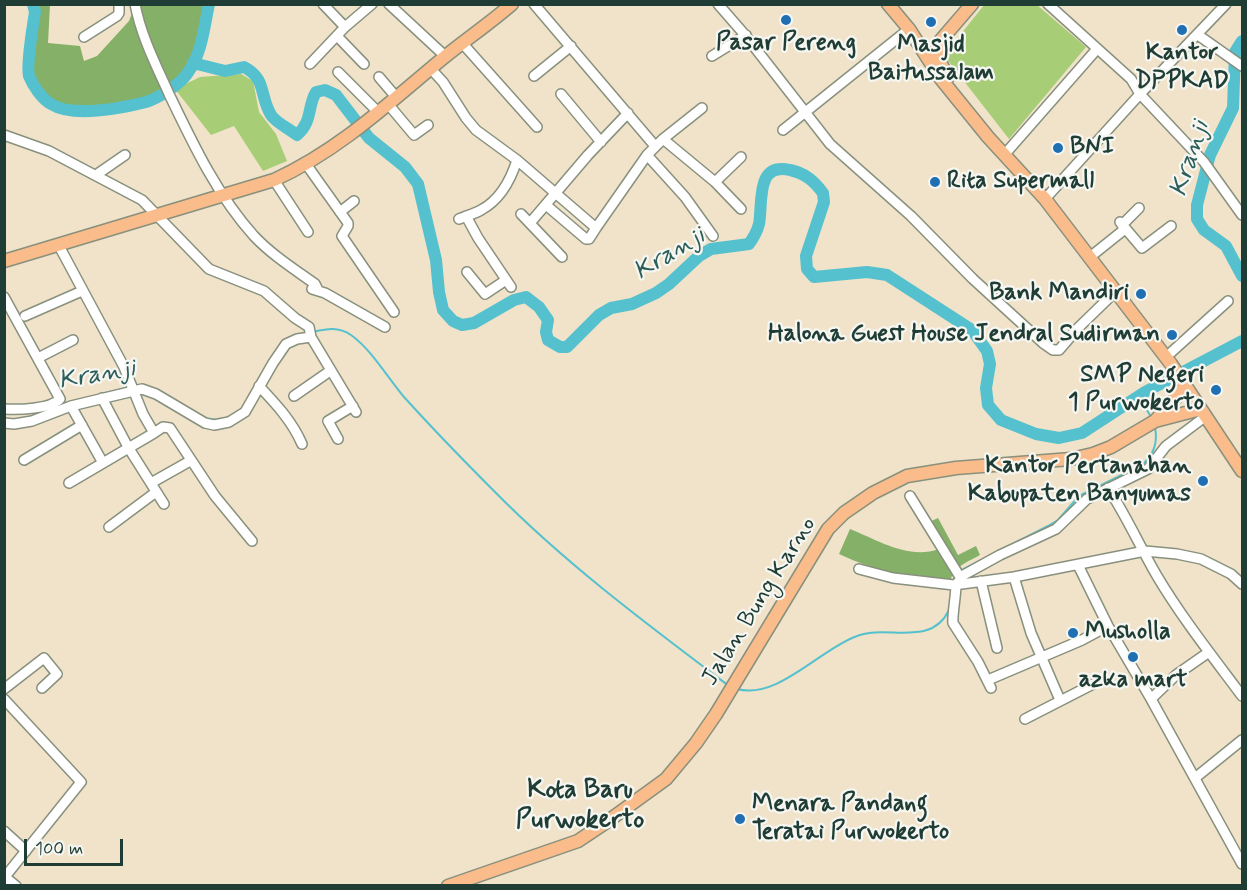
<!DOCTYPE html>
<style>
body{margin:0}
#map{position:relative;width:1247px;height:890px;overflow:hidden;background:#f0e3c9;font-family:Mynerve,sans-serif}
canvas{display:block}
.frame{position:absolute;inset:0;border:6px solid #1f3d34;pointer-events:none}
.scale{position:absolute;left:24px;top:839px;width:99px;height:27px;box-sizing:border-box;border:3px solid #1f3d34;border-top:0;padding-left:8px;font-size:18px;line-height:21px;white-space:nowrap;color:#1f3d34;-webkit-text-stroke:4px #f6f6f2;paint-order:stroke}
</style>
<div id="map">
<canvas width="1247" height="890"></canvas>
<div class="frame"></div>
<div class="scale">100 m</div>
</div>
<script>
const ctx = document.querySelector('canvas').getContext('2d');
ctx.lineJoin = 'round';
function fillPath(path, color) { ctx.fillStyle = color; ctx.fill(path, 'evenodd'); }
function strokePath(path, color, width, dash) { ctx.strokeStyle = color; ctx.lineWidth = width; ctx.lineCap = dash ? 'butt' : 'round'; ctx.setLineDash(dash || []); ctx.stroke(path); }
function drawText(font, color, halo, rows, align = 'center') {
  ctx.font = font + ' Mynerve,sans-serif'; ctx.lineWidth = 4.5; ctx.setLineDash([]); ctx.textBaseline = 'middle'; ctx.strokeStyle = halo; ctx.fillStyle = color; for (const [text, x, y, turn = 0] of rows) {
    ctx.save(); ctx.translate(x, y); ctx.rotate((+turn || 0) * Math.PI / 180); ctx.textAlign = isNaN(turn) ? turn : align; if (halo) ctx.strokeText(text, 0, 0); ctx.fillText(text, 0, 0); ctx.restore();
  }
}
fillPath(new Path2D(`
 M985 4 1037 5 1086 47 1009 139 946 58 948 50Z
 M241 74 253 81 259 112 276 134 287 161 263 171 234 126 211 135 175 89 200 77Z`), '#a7cd77');
fillPath(new Path2D(`
 M33 5H50L48 43 80 46 84 61 97 56 129 21 135 5H209C204 28 202 54 187 74 179 85 159 98 146 102 122 108 73 118 51 105 42 99 33 86 29 76 26 64 33 26 35 12Z
 M938 518 958 555 976 546 980 555C970 561 954 566 951 579 911 579 875 571 839 554L850 529C878 540 908 560 939 549L925 524Z`), '#85b068');
strokePath(new Path2D(`
 M312 332C326 329 338 326 351 335 372 350 387 377 404 397 433 429 464 461 495 492 566 564 648 625 729 686
 M101 394 130 387
 M1139 396 1152 419
 M205 418 217 420
 M960 571 1048 526 1058 520 1079 496 1142 465C1154 454 1158 443 1155 427
 M737 689C778 700 820 649 857 636 887 624 931 648 949 610`), '#55c1ce', 2);
strokePath(new Path2D(`
 M33 4 35 12C33 26 26 64 29 76 33 86 42 99 51 104 73 118 122 108 146 102 159 98 179 85 187 74 202 54 204 28 209 4
 M1242 41 1235 52 1233 108 1210 155 1197 205V219L1204 230 1226 246 1242 276
 M193 63 225 71 244 67C267 79 259 95 271 115 276 123 290 129 297 135 313 121 307 107 316 92L325 90 336 95 369 138 405 167 418 184 436 260 439 292 443 310 453 321 462 325 474 323 514 300 526 297 539 307 548 320 546 332 548 340 560 347H567L599 315 611 308 632 304 656 293 669 284 699 256 711 249 749 244C754 237 757 232 759 224 763 203 755 162 790 170 805 173 814 181 823 193L824 202 806 256 807 269 814 277 867 272 887 275 972 330 987 351 990 364 986 388 988 405 1001 420 1036 434 1059 438 1082 433 1145 392 1242 341`), '#55c1ce', 12);
const minor = new Path2D(`
 M135 4C141 36 156 65 169 94 193 144 217 195 254 236 272 255 294 269 315 284L318 290
 M323 4 345 27
 M389 4 445 56
 M534 4 655 146
 M718 4 745 35 830 144 911 216 973 279 1043 343 1053 350H1059L1078 328 1116 291
 M1048 4 1131 79 1140 94 1204 162 1242 215
 M1198 35 1242 66
 M337 36 364 64
 M84 37 117 16 119 13V4
 M463 44 537 127
 M712 56 746 35
 M310 64 345 27 372 4
 M431 69 443 82 466 118 476 130 517 160 596 228 647 155 663 139 702 108
 M338 72 378 112
 M534 76 571 46
 M379 77 396 97
 M561 94 601 142
 M388 104 414 135 428 125
 M783 130 909 29
 M4 135 49 151 142 200 209 269 264 291 295 318 309 327 311 337 356 412
 M663 139 715 182 741 209
 M1005 154 1097 49
 M647 155 685 197 713 236
 M306 164 348 223V226L342 236 394 312
 M96 175 125 155
 M274 180 308 232
 M715 182 741 157
 M1045 199 1140 94 1226 4
 M546 205 586 239H589L596 228
 M340 212 354 201
 M521 214 562 257
 M466 216 478 238 511 287
 M459 219C466 216 474 214 481 210 500 200 511 179 517 160
 M1120 222 1142 248 1171 226
 M530 223 588 155 628 113
 M1122 225 1139 208
 M58 244 124 367 143 414 154 433 163 427 170 428 215 496 252 541
 M1090 257 1125 229
 M467 272 485 294 506 280
 M312 289 325 293 385 327
 M4 297 60 399C51 409 18 410 4 409
 M25 316 82 291
 M1166 357 1228 301
 M38 358 73 340
 M259 386C276 404 292 421 302 444
 M294 396 330 371
 M102 398 128 447 164 504
 M71 406 103 463
 M4 423 14 424 32 421 71 406 142 389 156 394 205 423 214 425 229 422 245 412 273 363 286 344 297 339 311 337
 M338 439 328 421 353 406
 M24 460 82 425
 M69 483 154 433
 M151 483 190 461
 M1108 488C1127 517 1140 547 1157 576 1182 618 1213 657 1242 696
 M910 496 960 577 1000 555 1056 529 1087 499 1148 469 1166 446 1206 416
 M109 527 156 492
 M1078 565 1108 626 1151 699 1242 864
 M859 569 893 578 954 585 1014 577 1145 551 1177 554 1201 559 1231 574 1242 584
 M1014 577 1031 633 1060 700
 M981 581 997 648
 M958 582 956 585C956 595 952 616 953 623L978 662 991 688
 M988 680 1082 640 1108 626
 M4 689 44 658 57 674 42 688
 M4 699 81 782 4 878
 M1151 699 1176 675 1209 652
 M1025 719 1101 680
 M1195 778 1242 740
 M4 831 26 851
 M5 877 16 886`);
const major = new Path2D(`
 M888 4 909 29 941 79 988 137 1045 199 1171 364 1242 471
 M937 50 940 62 948 77
 M937 50 941 40 972 4
 M4 261 274 180C338 151 389 103 442 59 465 40 489 24 512 4
 M1155 421 1186 386
 M448 886 578 841 608 821 666 779 696 743 716 714 828 529 844 513 873 493 907 476 956 468 1071 459 1093 454 1111 447 1155 421 1201 409`);
strokePath(minor, '#88907e', 12);
strokePath(major, '#88907e', 15);
strokePath(minor, '#fff', 9);
strokePath(major, '#f9bc8a', 12);
for (const [x, y, r, color] of [
 [786,20,6,"#1f6fb2"],
 [931,22,6,"#1f6fb2"],
 [1182,30,6,"#1f6fb2"],
 [1058,148,6,"#1f6fb2"],
 [935,182,6,"#1f6fb2"],
 [1141,294,6,"#1f6fb2"],
 [1172,335,6,"#1f6fb2"],
 [1216,390,6,"#1f6fb2"],
 [1203,481,6,"#1f6fb2"],
 [1073,633,6,"#1f6fb2"],
 [1133,657,6,"#1f6fb2"],
 [740,819,6,"#1f6fb2"]
]) { const dot = new Path2D(); dot.arc(x, y, r, 0, 2 * Math.PI); ctx.fillStyle = color; ctx.fill(dot); strokePath(dot, '#f6f6f2', 2); }
drawText('bold 24px', '#1f3d34', '#f6f6f2', [
 ["Pasar Pereng",786,44],
 ["Masjid",931,46],
 ["Baitussalam",931,74],
 ["Kantor",1182,54],
 ["DPPKAD",1182,82],
 ["BNI",1070,148,"left"],
 ["Rita Supermall",947,182,"left"],
 ["Bank Mandiri",1129,294,"right"],
 ["Halona Guest House Jendral Sudirman",1160,335,"right"],
 ["SMP Negeri",1204,376,"right"],
 ["1 Purwokerto",1204,404,"right"],
 ["Kantor Pertanahan",1191,467,"right"],
 ["Kabupaten Banyumas",1191,495,"right"],
 ["Musholla",1085,633,"left"],
 ["azka mart",1133,681],
 ["Menara Pandang",752,805,"left"],
 ["Teratai Purwokerto",752,833,"left"]
]);
drawText('24px', '#1f3d34', '#f6f6f2', [
 ["Jalan Bung Karno",760,602,-58]
]);
drawText('italic 26px', '#2c5e5a', '#f6f6f2', [
 ["Kranji",1191,159,-72],
 ["Kranji",670,255,-31],
 ["Kranji",97,376,-10]
]);
drawText('bold 26px', '#1f3d34', '#f6f6f2', [
 ["Kota Baru",580,792],
 ["Purwokerto",580,822]
]);
</script>
